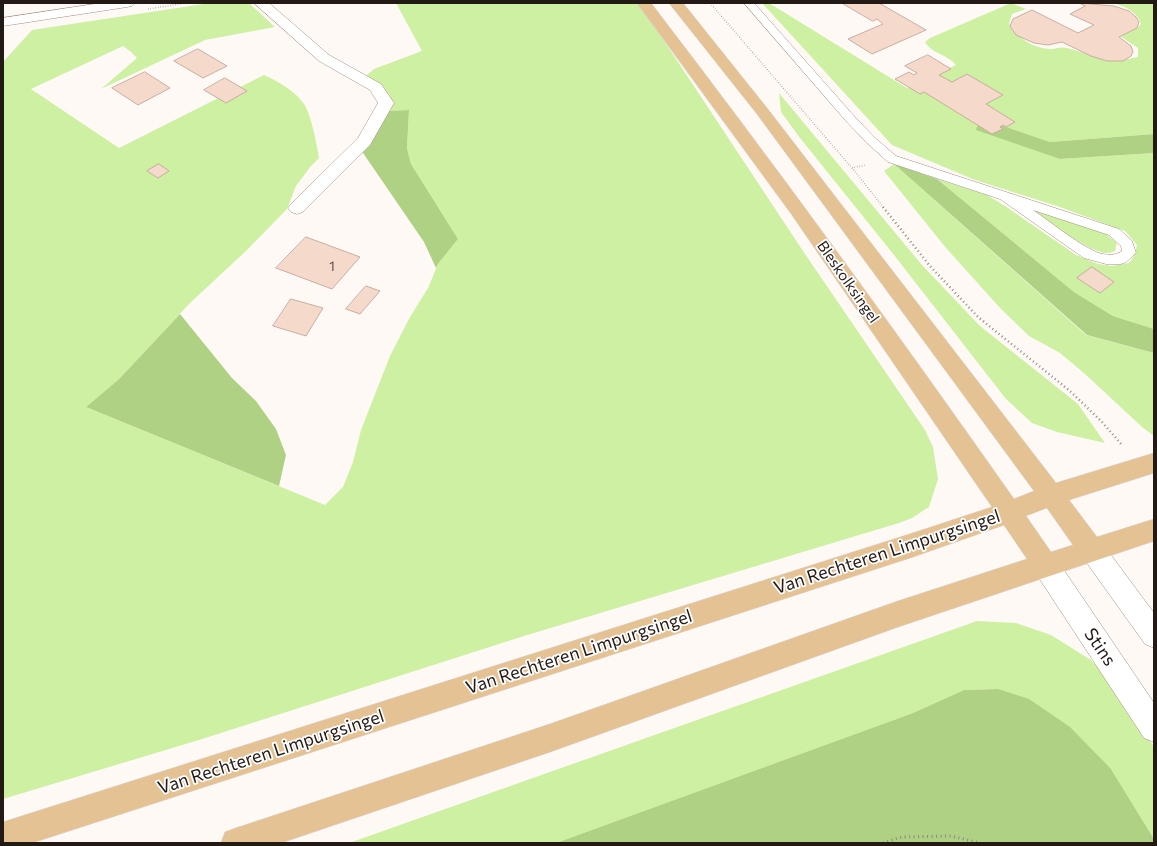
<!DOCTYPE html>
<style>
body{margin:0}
#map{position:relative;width:1157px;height:846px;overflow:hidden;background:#fff9f6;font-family:Commissioner,sans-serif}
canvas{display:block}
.frame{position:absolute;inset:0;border:4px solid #241a15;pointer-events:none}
</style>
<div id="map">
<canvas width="1157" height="846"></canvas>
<div class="frame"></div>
</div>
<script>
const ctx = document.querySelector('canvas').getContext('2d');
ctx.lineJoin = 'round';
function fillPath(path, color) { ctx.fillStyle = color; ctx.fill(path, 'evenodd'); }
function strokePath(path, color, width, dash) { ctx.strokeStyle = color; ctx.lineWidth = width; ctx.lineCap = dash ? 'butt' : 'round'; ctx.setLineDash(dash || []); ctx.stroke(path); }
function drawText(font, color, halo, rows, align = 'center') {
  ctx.font = font + ' Commissioner,sans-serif'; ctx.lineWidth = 3.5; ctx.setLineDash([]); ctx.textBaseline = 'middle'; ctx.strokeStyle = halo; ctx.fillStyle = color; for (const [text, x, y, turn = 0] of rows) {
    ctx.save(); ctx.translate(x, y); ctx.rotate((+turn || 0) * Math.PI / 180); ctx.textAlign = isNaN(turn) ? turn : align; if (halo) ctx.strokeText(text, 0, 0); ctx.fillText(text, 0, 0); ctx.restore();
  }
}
fillPath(new Path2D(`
 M210 3H249L275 27 205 40 101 89 137 58 131 52 123 46 31 89 119 148 264 75C278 81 295 91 304 104 311 114 317 145 319 158L311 166 296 186 287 209 246 251 190 303 119 379 86 407 325 505 343 487 353 462 361 430 390 356 410 317 428 288 438 264 458 239 411 164 407 150 409 110 386 111 385 97 359 82 374 69 422 51 396 3H639L801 248 925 430 933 447 938 479 929 507 912 518 899 523 524 636 199 740 3 799V62L32 30Z
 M762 3H769L907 88 956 65C947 54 932 54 925 42L930 38 1011 3 1026 9 1012 14 1009 24C1018 38 1031 47 1049 49 1054 50 1061 46 1067 48 1096 55 1106 65 1138 57V48L1120 36 1137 28 1141 24C1137 11 1124 6 1112 3H1154V134L1050 142 980 118 1060 159 1154 153V329L1113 316 1074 292 937 179 987 195 1005 206 1076 255 1098 264 1112 266 1129 263 1134 256 1137 245 1125 231 1057 206 975 180 892 145Z
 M779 93 922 265 980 326 1078 404 1105 443 1057 432 1032 423 1006 399 894 255 800 138 781 112Z
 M894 164 1086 335 1154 353V436L1142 427 1085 374 1060 353 1029 336 1001 309 946 248 884 171Z
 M1036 210 1106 234 1117 243 1115 251C1112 252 1109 253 1106 253 1089 252 1050 222 1033 212Z
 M977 621 1016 623 1051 635 1091 660 1114 686 1154 747V839L1111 769 998 689 964 690 913 713 556 843H349Z`), '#cef0a3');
fillPath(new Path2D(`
 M409 110 407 149 411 164 458 239 438 264 436 268 424 242 361 150 386 111Z
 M980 118 1050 142 1154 134V153L1060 159 976 130Z
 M894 164 937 179 1074 292 1113 316 1154 329V353L1087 335Z
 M180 314 232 378 256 401 276 429 286 455 279 486 86 407 119 379Z
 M998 689 1029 699 1070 727 1111 769 1154 839V843H556L913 713 964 690Z`), '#afd183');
const building = new Path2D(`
 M842 3H879L926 30 872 54 848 39 883 24 877 19 873 21Z
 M1079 3 1114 6 1129 11 1136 17 1139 22 1137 28 1119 37 1131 46 1133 52 1131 56 1123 61H1107L1091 56 1062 42 1048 45 1034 43 1016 35 1010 26 1013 19 1032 10 1078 33 1094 25 1070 14 1085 6Z
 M198 49 227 66 203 78 174 61Z
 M928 55 951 69 939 75 952 82 967 74 1003 95 986 104 1015 122 1006 127 1003 125 1000 127 1003 129 992 134 924 92 920 94 895 79 909 72 914 75 917 73 905 66Z
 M145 72 170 88 138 105 112 88Z
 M225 78 247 91 226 103 204 90Z
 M159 164 169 171 158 178 147 171Z
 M306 237 360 257 332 289 276 268Z
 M1092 267 1114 282 1100 293 1077 278Z
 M366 286 380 291 360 314 346 309Z
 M291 299 323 308 306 336 273 326Z`);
fillPath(building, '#f5d9cb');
strokePath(building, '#c8ada0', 1);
const lane = new Path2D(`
 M744 3H754L854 116 874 137 896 156 1119 229 1132 241 1136 253 1126 262 1121 264H1106L1084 258 1000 199 888 162 866 142 846 121ZM1033 210 1109 235 1121 246 1122 251C1115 257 1100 255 1092 250 1071 239 1052 223 1033 210Z`);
const street = new Path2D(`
 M101 3H134L132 6 127 7 3 26V18Z
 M254 3H269L329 55 381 84 394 103 370 145 303 212 297 214 291 212 288 208 291 204 358 138 378 103 370 90 319 61Z`);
const secondary = new Path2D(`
 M1093 539 1102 543 1154 613V648L1145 644 1084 559 1081 551 1084 543Z
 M1046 554 1055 557 1154 703V742L1144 738 1037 575 1034 566 1037 557Z`);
const primary = new Path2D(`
 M637 3H651C776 166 896 331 1014 499L1034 491 757 114 669 3H683L767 108 1056 483 1154 453V473L1069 500 1097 537 1154 519V541L898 627 550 752 281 843H221L225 832 236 828 550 724 898 601 1027 559 1004 525 913 557 32 843H3V822L913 533 992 507 792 215ZM1047 508 1073 545 1051 552 1026 516Z`);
strokePath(lane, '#a58c7e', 1);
strokePath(street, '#a58c7e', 1);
strokePath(secondary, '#a58c7e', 1);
strokePath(primary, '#d8d6d5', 1);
strokePath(new Path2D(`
 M710 3 852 168 884 208
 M148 9 186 3
 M852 168 866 165`), '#8f8783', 1.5, [0.5, 2]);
strokePath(new Path2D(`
 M883 207 930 266 978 317 1070 391 1102 422 1122 445`), '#8f8783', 2.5, [1, 3]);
strokePath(new Path2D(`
 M883 843 902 837 951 836 980 843`), '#8f8783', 3, [1, 3.5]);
fillPath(lane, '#fff');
fillPath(street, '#fff');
fillPath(secondary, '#fff');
fillPath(primary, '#e5c294');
drawText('13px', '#584a42', null, [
 ["1",332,267]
]);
drawText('15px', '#241a15', '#fff', [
 ["Bleskolksingel",848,282,55]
]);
drawText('18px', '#241a15', '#fff', [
 ["Van Rechteren Limpurgsingel",887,552,-18],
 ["Stins",1100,647,56],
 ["Van Rechteren Limpurgsingel",579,652,-18],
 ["Van Rechteren Limpurgsingel",271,752,-18]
]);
</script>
